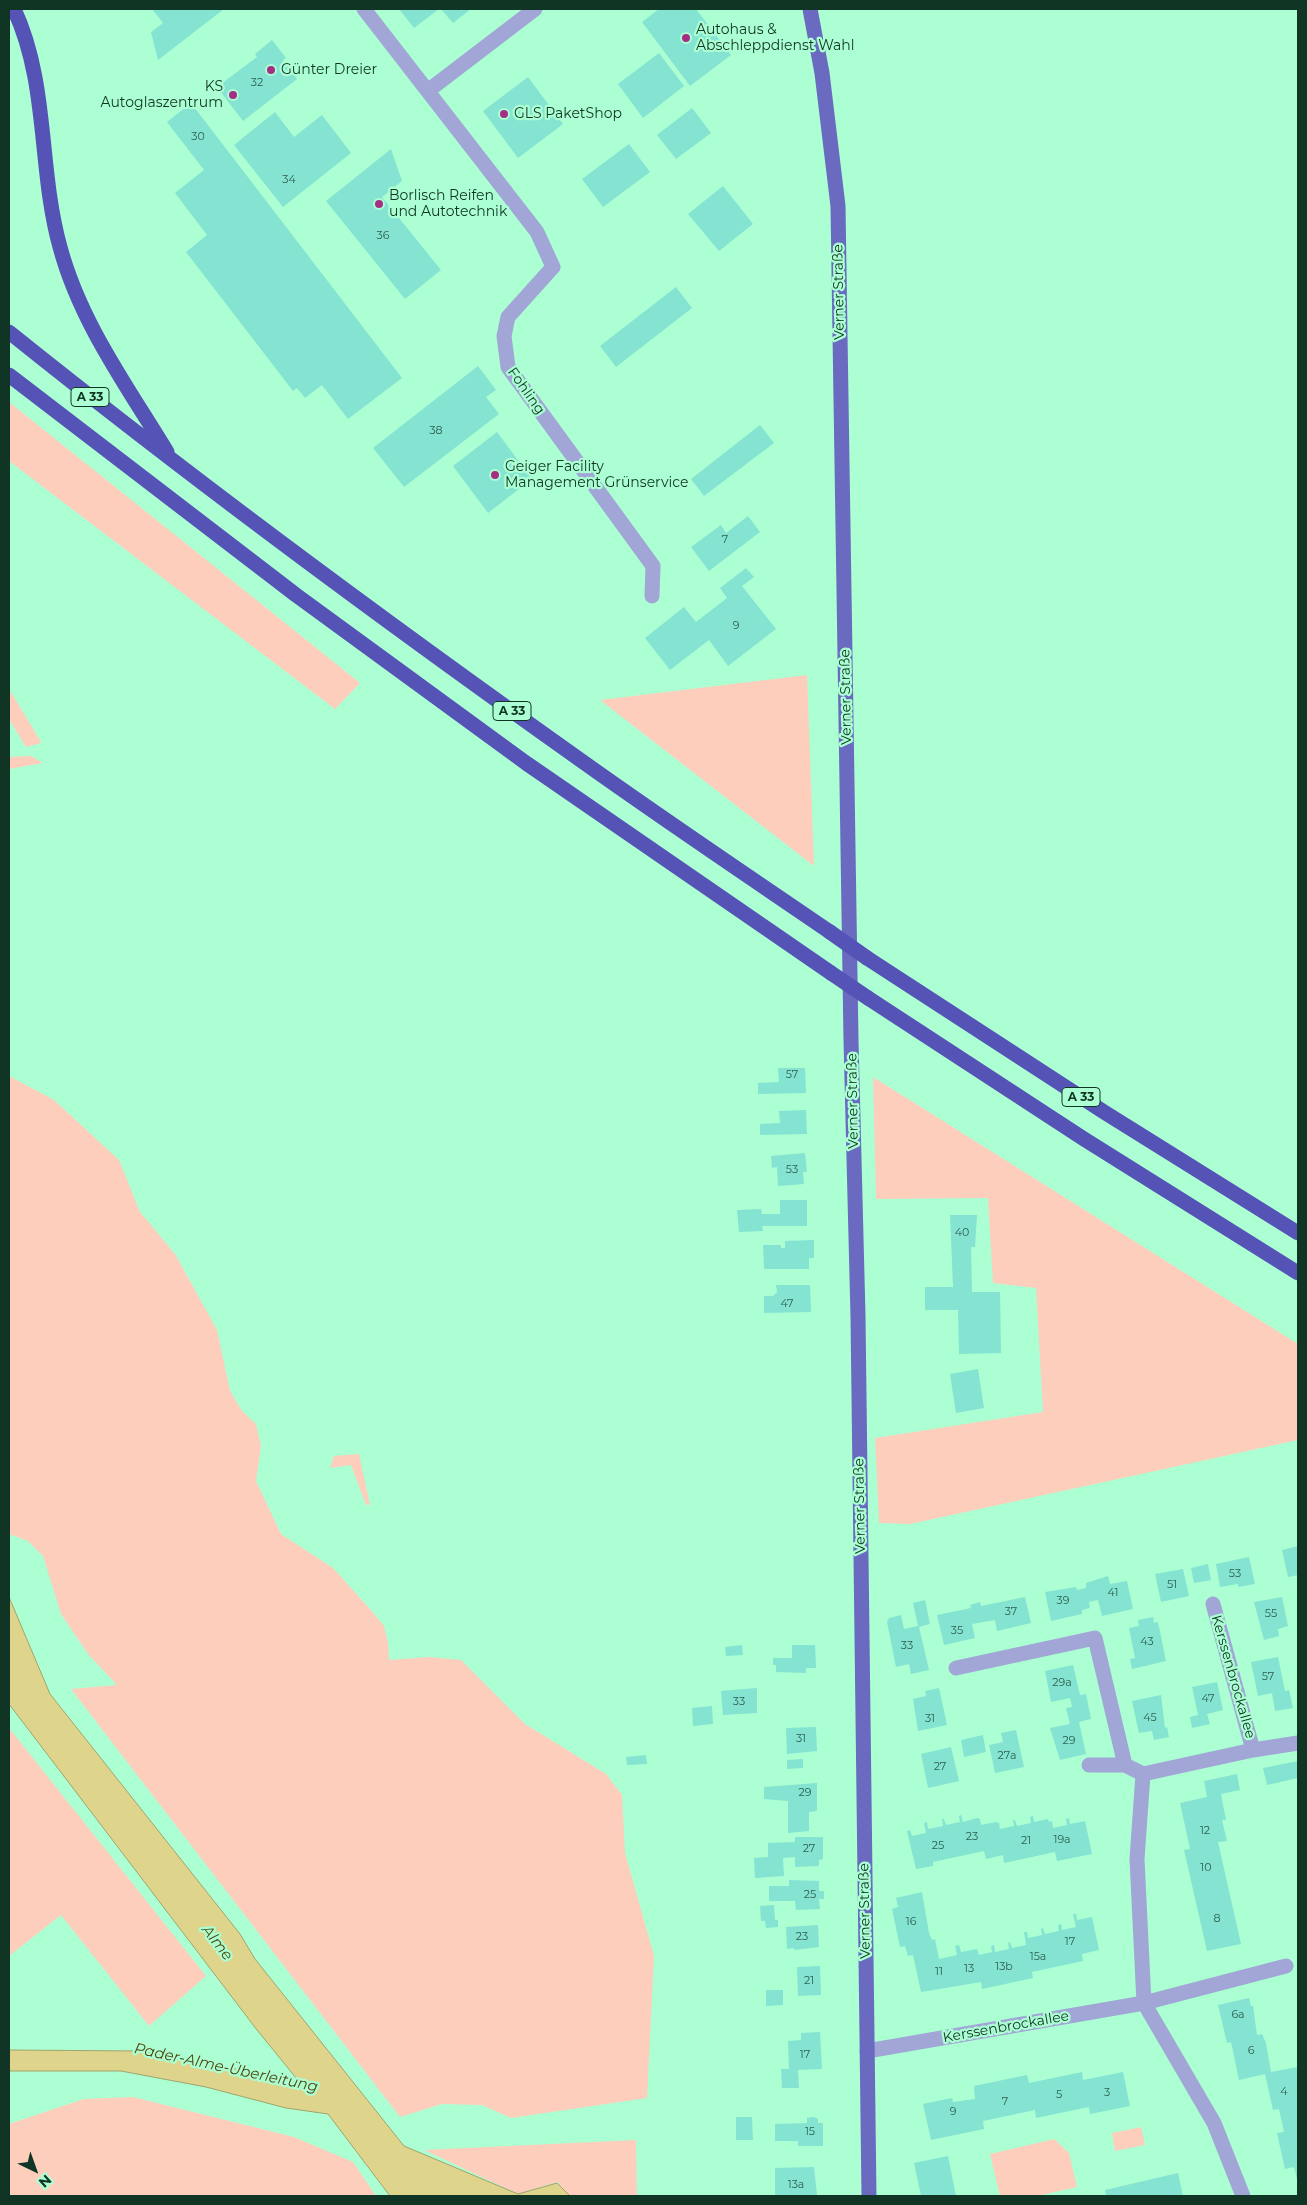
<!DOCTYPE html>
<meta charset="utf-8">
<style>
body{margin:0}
#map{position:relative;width:1307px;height:2205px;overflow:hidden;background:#abffd3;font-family:Montserrat,sans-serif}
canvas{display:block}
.frame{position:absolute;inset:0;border:10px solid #113524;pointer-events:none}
.north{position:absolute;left:10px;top:2145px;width:50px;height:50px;-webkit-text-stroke:4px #abffd3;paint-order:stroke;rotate:138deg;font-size:14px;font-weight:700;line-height:20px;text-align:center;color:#113524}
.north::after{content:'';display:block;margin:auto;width:18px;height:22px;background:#113524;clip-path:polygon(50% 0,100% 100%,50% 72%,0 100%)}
</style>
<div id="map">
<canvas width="1307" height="2205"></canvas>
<div class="frame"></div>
<div class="north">N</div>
</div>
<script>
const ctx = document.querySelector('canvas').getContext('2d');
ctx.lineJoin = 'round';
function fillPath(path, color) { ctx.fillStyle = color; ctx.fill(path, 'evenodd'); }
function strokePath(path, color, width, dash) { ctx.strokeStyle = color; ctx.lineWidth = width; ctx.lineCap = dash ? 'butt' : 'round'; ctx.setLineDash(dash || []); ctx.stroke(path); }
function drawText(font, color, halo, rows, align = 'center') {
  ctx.font = font + ' Montserrat,sans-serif'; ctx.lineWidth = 4.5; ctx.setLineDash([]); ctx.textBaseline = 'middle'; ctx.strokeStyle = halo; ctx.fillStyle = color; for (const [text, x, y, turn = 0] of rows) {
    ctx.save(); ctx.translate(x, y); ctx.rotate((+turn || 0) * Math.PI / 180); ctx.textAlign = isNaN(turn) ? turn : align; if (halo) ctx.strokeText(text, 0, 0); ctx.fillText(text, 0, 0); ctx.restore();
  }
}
fillPath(new Path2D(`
 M9 402 360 683 335 709 9 461Z
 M807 675 814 866 600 700Z
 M9 689 41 742V743L26 747 9 719Z
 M31 756 43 763 9 769V757Z
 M9 1076 54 1100 119 1160 140 1212 175 1254 217 1330 230 1391 242 1411 256 1424 261 1446 256 1481 281 1534 333 1568 370 1609 384 1626 388 1643 389 1660 429 1657 461 1660 525 1724 606 1774 622 1795 625 1853 654 1956 647 2098 511 2118 482 2105 442 2104 400 2117 71 1689 117 1685 88 1654 61 1614 43 1556 28 1541 9 1534Z
 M873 1077 1298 1344V1440L910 1524 879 1523 875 1438 1043 1412 1036 1288 993 1283 988 1198 876 1199Z
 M359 1454 370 1505H366L351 1465 330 1468 334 1456Z
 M9 1728 206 1976 149 2026 61 1915 9 1956Z
 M133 2097 294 2137 353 2162 376 2196H9V2124L84 2099Z
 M1141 2127 1145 2145 1115 2151 1112 2133Z
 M1054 2139 1069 2153 1077 2187 1037 2196H1000L990 2154Z
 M636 2140 637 2196H570L557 2182 518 2194 424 2150Z`), '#fecebc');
const water = new Path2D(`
 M9 1597 50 1694 240 1934 255 1959 404 2146 518 2194 557 2183 570 2196H390L328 2114 286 2108 206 2087 121 2071H9V2050L141 2051 197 2060 301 2084 257 2030 9 1704Z`);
fillPath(water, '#ded48b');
strokePath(water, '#a0a46c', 1);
fillPath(new Path2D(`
 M152 9H224L158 60 151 32 163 23Z
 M399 9H439L414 28Z
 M441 9H471L453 23Z
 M659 9H696L731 55 690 86 642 22Z
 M272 40 286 58 283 60 297 79 243 121 217 87 257 57 255 54Z
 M659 53 684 86 643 118 618 84Z
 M528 77 563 124 518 158 483 111Z
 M191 103 402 378 348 419 322 385 305 398 297 388 293 391 186 252 207 235 175 193 204 170 167 122Z
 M692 108 711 133 676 159 657 135Z
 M275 112 294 137 322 115 351 153 283 207 234 145Z
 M629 144 650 172 603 207 582 179Z
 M391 149 402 181 382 197 441 270 405 299 326 201Z
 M723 186 753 224 719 251 688 214Z
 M676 287 692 308 616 367 600 346Z
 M478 366 496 390 486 397 499 414 404 487 373 448Z
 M760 425 774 443 704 496 691 479Z
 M497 432 532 479 488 513 453 466Z
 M748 516 760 532 709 571 691 547 721 525 726 533Z
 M746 568 754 577 742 586 776 629 728 666 709 640 670 670 645 638 684 607 696 622 727 598 720 588Z
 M778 1068H805L806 1093 758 1094V1083L779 1082Z
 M806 1110 807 1134 760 1135V1124L780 1123 779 1111Z
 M805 1153 807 1172H803L804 1184 778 1186 777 1167 772 1168 771 1156Z
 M780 1200H807V1226H762L763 1231 739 1232 737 1210 761 1209 762 1214H780Z
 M950 1215H977L975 1247H971L972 1292H1000L1001 1353 959 1354 958 1310H925V1287H953Z
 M814 1240V1258H809V1269H764L763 1245H781V1248H785V1241Z
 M776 1285H810L811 1312 764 1313V1296H773L777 1292Z
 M978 1369 984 1408 956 1413 950 1374Z
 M1298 1546V1575L1288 1577 1282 1550Z
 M1249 1557 1255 1584 1238 1587V1584L1220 1587 1216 1564Z
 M1208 1564 1211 1580 1194 1583 1191 1568Z
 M1183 1569 1189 1596 1161 1602 1155 1574Z
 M1108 1576 1110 1584 1127 1581 1133 1609 1102 1616 1098 1600 1089 1602 1090 1608 1082 1610V1614L1051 1621 1045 1592 1076 1587 1077 1590 1086 1588V1583Z
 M1025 1597 1031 1623 997 1631 995 1620 972 1624 975 1638 944 1645 937 1615 971 1608 970 1605 980 1602 981 1606Z
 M1282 1597 1288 1626 1278 1629 1279 1636 1264 1640 1254 1602Z
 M925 1600 930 1624 919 1627 929 1670 911 1674 909 1664 896 1667 887 1622 889 1618 901 1615 904 1629 918 1626 913 1603Z
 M1153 1617 1154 1623 1158 1622 1166 1661 1132 1669 1130 1659 1135 1658 1129 1628 1139 1626 1138 1620Z
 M742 1645 743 1655 726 1656 725 1647Z
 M792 1645H815L816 1668H806V1673L776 1672V1665H773V1658H792Z
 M1278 1657 1285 1691 1289 1690 1293 1708 1275 1711 1272 1693 1258 1696 1251 1662Z
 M1073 1665 1080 1695 1086 1694 1091 1719 1079 1722 1086 1754 1060 1760 1050 1728 1070 1724 1066 1708 1072 1707 1070 1698 1051 1702 1045 1671Z
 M1217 1682 1223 1710 1207 1714 1210 1724 1192 1728 1190 1717 1198 1715 1192 1687Z
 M757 1688V1713L723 1715 721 1691Z
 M939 1688 947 1725 918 1731 913 1699 926 1696 925 1691Z
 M1161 1695 1165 1728 1167 1727 1169 1737 1154 1740 1152 1731 1139 1733 1132 1701Z
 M712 1706 713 1724 693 1726 692 1708Z
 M816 1727 817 1751 787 1754 786 1728Z
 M1016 1730 1024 1767 995 1773 989 1745 1003 1742 1001 1733Z
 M983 1735 986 1752 964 1757 961 1740Z
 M951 1747 959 1781 928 1788 921 1754Z
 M646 1755 647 1764 627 1765 626 1757Z
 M803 1759V1768L787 1769V1760Z
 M1298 1761V1778L1267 1785 1263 1768Z
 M1237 1774 1240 1790 1221 1794 1226 1820H1222L1227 1841 1218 1842 1241 1944 1207 1951 1184 1850 1190 1849 1180 1803 1207 1797 1204 1781Z
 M817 1783V1811L809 1812V1831L788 1833V1801L764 1799V1787Z
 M961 1815 963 1822 977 1818 980 1819 981 1825 996 1822 999 1823 1000 1829 1014 1826 1013 1820H1015L1017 1826 1031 1823 1030 1817 1033 1816 1034 1822 1048 1819 1049 1822 1052 1821 1053 1828 1067 1825 1066 1819 1069 1818 1070 1824 1085 1821 1092 1854 1057 1861 1055 1852 1004 1863 1003 1855 986 1859 984 1851 933 1862V1866L916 1869 907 1831 910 1830 912 1836 926 1833 924 1823 927 1822 928 1829 943 1826 942 1819H944L946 1825 960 1822 959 1816Z
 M795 1837H823V1859L819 1860V1866L795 1867V1857L783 1858 784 1876 755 1878 754 1858 768 1857V1843L795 1842Z
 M789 1880 819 1881V1891H824V1899H819L820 1909 796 1910 795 1901H769V1886H789Z
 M922 1892 929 1933 932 1940 935 1939 939 1959 957 1955 955 1946 959 1945 961 1952 977 1949 979 1955 992 1952 991 1946 994 1945 995 1952 1009 1949 1008 1943 1010 1942 1012 1948 1026 1945 1024 1932H1027L1028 1938 1042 1935 1041 1929 1043 1928 1045 1934 1059 1931 1058 1925 1061 1924 1062 1930 1076 1927 1073 1914H1076L1077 1920 1092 1917 1099 1950 1082 1954 1083 1961 1032 1972 1033 1978 982 1989 981 1982 921 1992 913 1955 908 1956 905 1946 900 1947 892 1909 898 1907 896 1898Z
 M774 1905 775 1920H778V1927L766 1928 765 1921H761L760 1906Z
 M818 1925 819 1947 794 1950V1948L787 1949 786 1927Z
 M820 1966 821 1995 798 1996 797 1967Z
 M766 1990H783V2005L766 2006Z
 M1249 1998 1251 2006H1253L1257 2035 1262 2034 1266 2043 1271 2072 1298 2067V2183L1294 2167 1285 2169 1277 2133 1284 2132 1279 2109 1273 2110 1265 2074 1239 2080 1231 2042 1227 2043 1218 2005Z
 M820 2032 822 2069 798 2070 799 2088H782L781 2069H789L788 2041 801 2040V2033Z
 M1082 2072 1083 2080 1123 2072 1130 2106 1090 2114 1089 2107 1036 2118 1035 2110 983 2121 984 2129 931 2140 923 2104 952 2098 953 2102 975 2099 974 2086 1027 2075 1029 2083Z
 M736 2117H752L753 2140H736Z
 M814 2117 818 2119V2123H823V2146H798V2141H775V2124L807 2123V2118Z
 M948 2156 956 2196H921L914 2163Z
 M814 2167 817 2195 775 2196V2168Z
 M1178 2173 1183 2196H1106L1105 2190Z`), '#84e3d1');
strokePath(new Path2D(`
 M364 9 537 232 553 267 508 317 504 336 508 367 653 566 652 596
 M429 90 535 9
 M1213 1604 1253 1750
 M956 1668 1095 1638 1125 1765 1143 1774 1253 1750 1298 1743
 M1089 1765H1125
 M1143 1774 1137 1859 1144 2003 1214 2123 1243 2196
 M867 2051 1144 2003 1286 1966`), '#a2a6d6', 15);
strokePath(new Path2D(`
 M810 9 822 73 838 206 851 1040 858 1316 869 2196`), '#696ac0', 15);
strokePath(new Path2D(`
 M14 9C49 84 38 168 60 247 80 322 127 386 167 452
 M9 332C196 482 390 625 586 764 666 821 748 876 830 932
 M9 375 296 595 526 763 831 973
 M867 958 1104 1112 1298 1233
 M868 998 1084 1139 1298 1273`), '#5653b7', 15);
strokePath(new Path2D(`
 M830 932 867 958
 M831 973 868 998`), '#5653b7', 15);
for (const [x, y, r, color] of [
 [686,38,5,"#a52e85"],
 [271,70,5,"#a52e85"],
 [233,95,5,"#a52e85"],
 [504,114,5,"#a52e85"],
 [379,204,5,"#a52e85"],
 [495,475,5,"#a52e85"]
]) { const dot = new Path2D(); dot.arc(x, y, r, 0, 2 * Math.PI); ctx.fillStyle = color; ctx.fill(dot); strokePath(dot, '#abffd3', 2); }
drawText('11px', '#2e604f', null, [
 ["32",257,83],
 ["30",198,137],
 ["34",289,180],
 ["36",383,236],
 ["38",436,431],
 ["7",725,540],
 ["9",736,626],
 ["57",792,1075],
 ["53",792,1170],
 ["40",962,1233],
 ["47",787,1304],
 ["53",1235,1574],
 ["51",1172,1585],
 ["41",1113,1593],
 ["39",1063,1601],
 ["37",1011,1612],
 ["55",1271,1614],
 ["35",957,1631],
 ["43",1147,1642],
 ["33",907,1646],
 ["57",1268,1677],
 ["29a",1062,1683],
 ["47",1208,1699],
 ["33",739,1702],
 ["45",1150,1718],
 ["31",930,1719],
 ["31",801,1739],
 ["29",1069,1741],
 ["27a",1007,1756],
 ["27",940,1767],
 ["29",805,1793],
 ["12",1205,1831],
 ["23",972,1837],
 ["19a",1062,1840],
 ["21",1026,1841],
 ["25",938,1846],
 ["27",809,1849],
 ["10",1206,1868],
 ["25",810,1895],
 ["8",1217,1919],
 ["16",911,1922],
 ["23",802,1937],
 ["17",1070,1942],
 ["15a",1038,1957],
 ["13b",1004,1967],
 ["13",969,1969],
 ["11",939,1972],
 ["21",809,1981],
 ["6a",1238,2015],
 ["6",1251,2051],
 ["17",805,2055],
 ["4",1284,2092],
 ["3",1107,2093],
 ["5",1059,2095],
 ["7",1005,2102],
 ["9",953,2112],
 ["15",810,2132],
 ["13a",796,2185]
]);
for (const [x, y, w] of [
 [90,397,38],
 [512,711,38],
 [1081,1097,38]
]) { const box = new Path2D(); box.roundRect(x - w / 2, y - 9.5, w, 19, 4); ctx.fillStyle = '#abffd3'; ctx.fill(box); strokePath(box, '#113524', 1); }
drawText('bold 12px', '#113524', null, [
 ["A 33",90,397],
 ["A 33",512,711],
 ["A 33",1081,1097]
]);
drawText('14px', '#113524', '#abffd3', [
 ["Autohaus &",696,30],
 ["Abschleppdienst Wahl",696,46],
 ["Günter Dreier",281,70],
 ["KS",223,87,"right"],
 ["Autoglaszentrum",223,103,"right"],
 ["GLS PaketShop",514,114],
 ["Borlisch Reifen",389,196],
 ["und Autotechnik",389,212],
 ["Geiger Facility",505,467],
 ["Management Grünservice",505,483]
], 'left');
drawText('14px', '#113524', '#abffd3', [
 ["Verner Straße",839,292,-91],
 ["Fohling",526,391,55],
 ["Verner Straße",846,697,-91],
 ["Verner Straße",853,1101,-91],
 ["Verner Straße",860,1506,-91],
 ["Kerssenbrockallee",1233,1677,74],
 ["Verner Straße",865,1911,-91],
 ["Kerssenbrockallee",1006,2027,-10]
]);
drawText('italic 15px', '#4f470e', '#abffd3', [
 ["Alme",217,1943,52],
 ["Pader-Alme-Überleitung",226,2068,12]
]);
</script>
